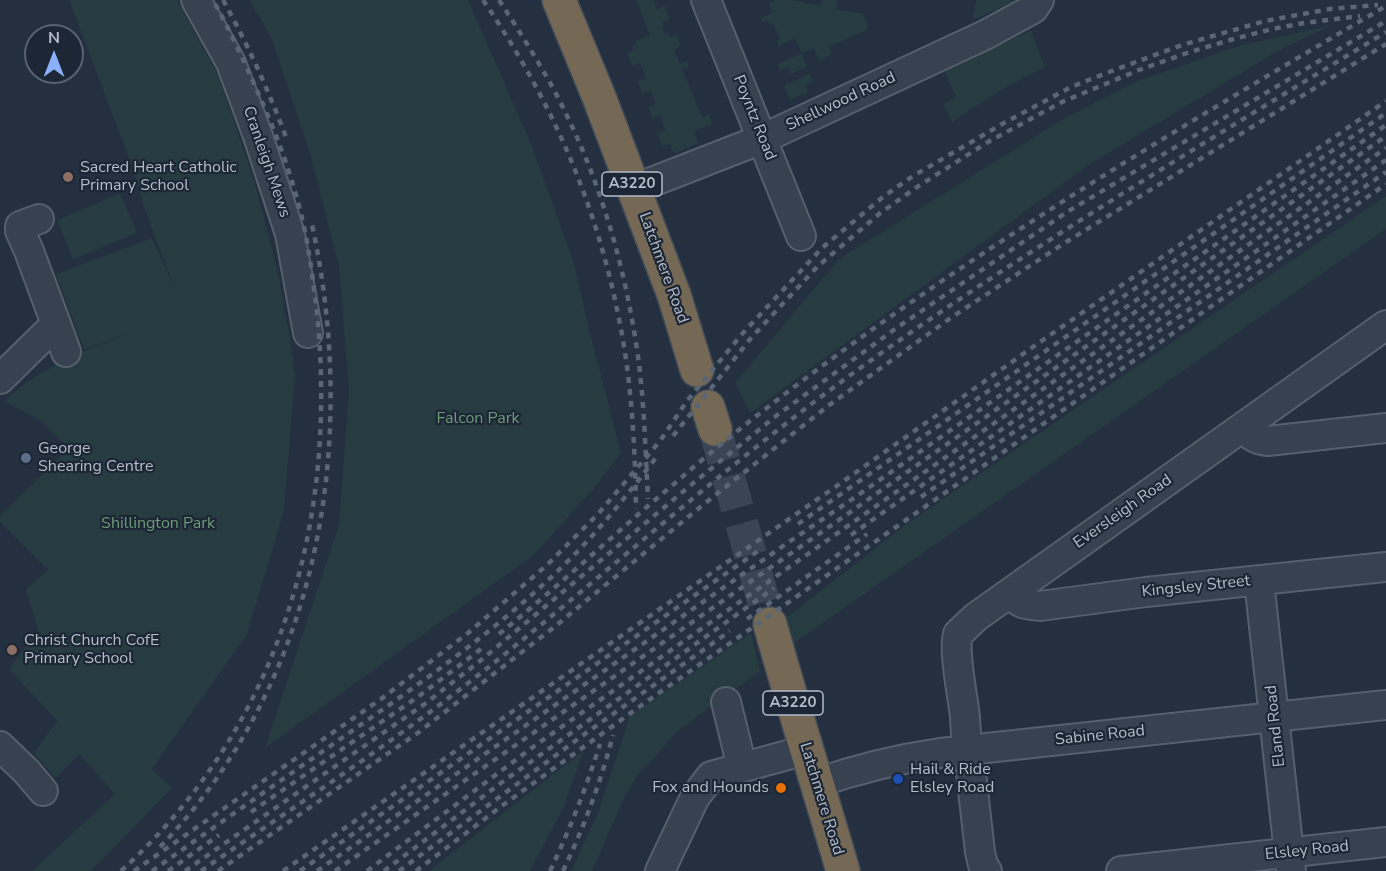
<!DOCTYPE html>
<style>
body{margin:0}
#map{position:relative;width:1386px;height:871px;overflow:hidden;background:#242f3f;font-family:"Nunito Sans",sans-serif}
canvas{display:block}
.north{position:absolute;left:24px;top:24px;width:60px;height:60px;box-sizing:border-box;background:#1d2634;border:2px solid #596270;border-radius:50%;rotate:0deg;font-size:16px;font-weight:700;line-height:24px;text-align:center;color:#b4bcc9}
.north::after{content:'';display:block;margin:auto;width:21px;height:27px;background:#8ab1f9;clip-path:polygon(50% 0,100% 100%,50% 72%,0 100%)}
</style>
<div id="map">
<canvas width="1386" height="871"></canvas>
<div class="north">N</div>
</div>
<script>
const ctx = document.querySelector('canvas').getContext('2d');
ctx.lineJoin = 'round';
function fillPath(path, color) { ctx.fillStyle = color; ctx.fill(path, 'evenodd'); }
function strokePath(path, color, width, dash) { ctx.strokeStyle = color; ctx.lineWidth = width; ctx.lineCap = dash ? 'butt' : 'round'; ctx.setLineDash(dash || []); ctx.stroke(path); }
function drawText(font, color, halo, rows, align = 'center') {
  ctx.font = font + ' "Nunito Sans",sans-serif'; ctx.lineWidth = 4.5; ctx.setLineDash([]); ctx.textBaseline = 'middle'; ctx.strokeStyle = halo; ctx.fillStyle = color; for (const [text, x, y, turn = 0] of rows) {
    ctx.save(); ctx.translate(x, y); ctx.rotate((+turn || 0) * Math.PI / 180); ctx.textAlign = isNaN(turn) ? turn : align; if (halo) ctx.strokeText(text, 0, 0); ctx.fillText(text, 0, 0); ctx.restore();
  }
}
fillPath(new Path2D(`
 M69 0H177L219 77 253 177 278 272 291 345 295 376 284 511 247 634 152 769 172 788 91 871H32L115 794 79 754 55 778 34 753 57 721 9 669 38 630 26 589 48 570 0 522V516L69 448 38 419 4 401C39 367 88 350 133 331L84 350 56 274 152 238 176 291C161 251 143 210 133 168Z
 M249 0H468L532 146 574 264 591 337 621 453 595 487 534 555 265 748 339 524 349 391 339 267 311 157 271 37Z
 M636 0H654L657 9 665 6 670 19 663 22 664 25 662 27 664 34 668 33 670 37 676 34 681 46 674 50 680 64 687 61 689 67 682 69 702 117 709 114 712 124 694 131 698 143 674 154 670 144 662 146 657 133 665 130 660 116 653 119 648 107 656 104 650 90 642 93 637 81 646 78 640 63 632 66 627 53 634 50 632 46 636 44 635 41 650 35Z
 M775 0H793L820 6 822 0H837L836 9 864 14 868 30 829 46 832 54 819 61 814 48 802 53 807 67 791 74 788 67 780 71 777 64 802 53 795 38 779 46 777 41 780 39 773 23 769 24 767 20 762 22 761 18 772 13 769 4Z
 M976 0H1013V2L973 20Z
 M1333 25 1283 48 1087 166 750 413 735 383 839 259 1060 121 1137 81 1242 45Z
 M1031 30 1045 67C1012 83 982 101 952 122L943 104 956 97 945 72Z
 M810 74 813 81 806 85 808 92 790 100 784 85Z
 M120 193 137 233 73 259 57 220Z
 M1386 196V229L794 643 787 617 905 525Z
 M751 633 760 671 674 734 653 760 640 772 625 796 592 871H571L598 813 630 716Z
 M583 751 564 807 530 871H429Z`), '#263c40');
strokePath(new Path2D(`
 M715 429 770 624`), '#3a4454', 33, [33, 16]);
const minor = new Path2D(`
 M196 0 231 63 258 136 290 234 308 333
 M706 0 801 236
 M634 189 762 139 985 35 1033 9 1039 0
 M56 324 66 352
 M0 379 56 324 29 251 20 231V226L39 219
 M1243 427C1251 436 1256 440 1268 441L1386 428
 M1259 581 1291 871
 M1010 593C1020 605 1025 604 1040 606L1146 592 1386 567
 M726 702 742 767
 M0 746 27 772 43 791
 M817 783C857 769 898 759 940 753L1386 705
 M660 871 695 797 711 776 806 750
 M987 871 983 865 980 852 970 764C966 747 966 734 965 717 963 698 953 650 958 634L976 617 1386 325
 M1121 871 1386 842`);
const highway = new Path2D(`
 M559 0 599 97 674 295 697 370
 M708 407 715 429
 M770 624C793 707 819 788 843 871`);
strokePath(minor, '#565f6c', 32);
strokePath(highway, '#434c59', 36);
strokePath(minor, '#38414f', 28);
strokePath(highway, '#756955', 33);
strokePath(new Path2D(`
 M223 0C248 45 269 91 287 140
 M483 0C552 101 597 204 620 324 632 385 635 447 636 509
 M499 0C518 29 537 59 554 90 594 165 620 247 634 331 644 386 645 443 648 499
 M673 436 751 338 817 267 879 214 917 187 988 142 1062 102 1139 70 1187 53 1230 40 1272 29 1304 23 1360 16
 M921 497 1386 172
 M798 524 1386 113
 M851 535 1386 160
 M747 619 867 534
 M499 634C559 586 615 533 674 484 716 447 761 412 806 378 990 240 1188 122 1386 6
 M251 812 419 696 481 649
 M160 847C320 681 360 440 311 220
 M121 871C282 725 340 516 316 304 312 273 308 241 300 210 292 178 281 147 268 116 251 76 234 38 213 0
 M134 871 381 699 468 633 547 565 598 514 660 441 687 401 742 334 822 248 884 196 913 176 1004 123 1071 87 1109 72 1182 45 1265 21 1330 9 1378 5
 M152 871C217 825 283 779 349 733 428 678 508 622 576 553 606 522 632 489 658 455
 M168 871 219 835
 M185 871 426 703 480 661 697 480 776 416 895 329 1067 212 1386 21
 M201 871C295 806 391 744 481 673 609 572 730 461 863 366 1031 246 1209 140 1386 32
 M218 871 419 732 553 628 704 504 828 406 952 317 1063 244 1386 44
 M283 871 838 485 1033 347 1386 101
 M300 871 761 549
 M317 871 786 544 851 500 1386 125
 M335 871 856 508 1386 136
 M367 871 533 747 1386 148
 M384 871 501 783 774 588
 M399 871 582 736 730 631
 M416 871 499 808 646 702 1386 184
 M550 871C570 829 586 788 600 744
 M563 871C584 827 601 781 613 735`), '#5a6576', 4.5, [6, 6]);
for (const [x, y, r, color] of [
 [68,177,6,"#8d6e63"],
 [26,458,6,"#5c6f8a"],
 [12,650,6,"#8d6e63"],
 [898,779,6,"#1a4fb4"],
 [781,788,6,"#e8710a"]
]) { const dot = new Path2D(); dot.arc(x, y, r, 0, 2 * Math.PI); ctx.fillStyle = color; ctx.fill(dot); strokePath(dot, '#1d2634', 2); }
for (const [x, y, w] of [
 [632,184,60],
 [793,703,60]
]) { const box = new Path2D(); box.roundRect(x - w / 2, y - 12, w, 24, 4.5); ctx.fillStyle = '#1d2634'; ctx.fill(box); strokePath(box, '#b4bcc9', 1.5); }
drawText('bold 15px', '#b4bcc9', null, [
 ["A3220",632,184],
 ["A3220",793,703]
]);
drawText('16px', '#b4bcc9', '#1d2634', [
 ["Shellwood Road",841,102,-25],
 ["Poyntz Road",754,118,68],
 ["Cranleigh Mews",266,162,71],
 ["Latchmere Road",663,268,70],
 ["Eversleigh Road",1123,512,-35],
 ["Kingsley Street",1196,587,-6],
 ["Eland Road",1276,726,-96],
 ["Sabine Road",1100,736,-6],
 ["Latchmere Road",821,799,73],
 ["Elsley Road",1307,851,-6]
]);
drawText('16px', '#b4bcc9', '#1d2634', [
 ["Sacred Heart Catholic",80,168],
 ["Primary School",80,186],
 ["George",38,449],
 ["Shearing Centre",38,467],
 ["Christ Church CofE",24,641],
 ["Primary School",24,659],
 ["Hail & Ride",910,770],
 ["Elsley Road",910,788],
 ["Fox and Hounds",769,788,"right"]
], 'left');
drawText('16px', '#6b9b78', '#1d2634', [
 ["Falcon Park",478,419],
 ["Shillington Park",158,524]
]);
</script>
